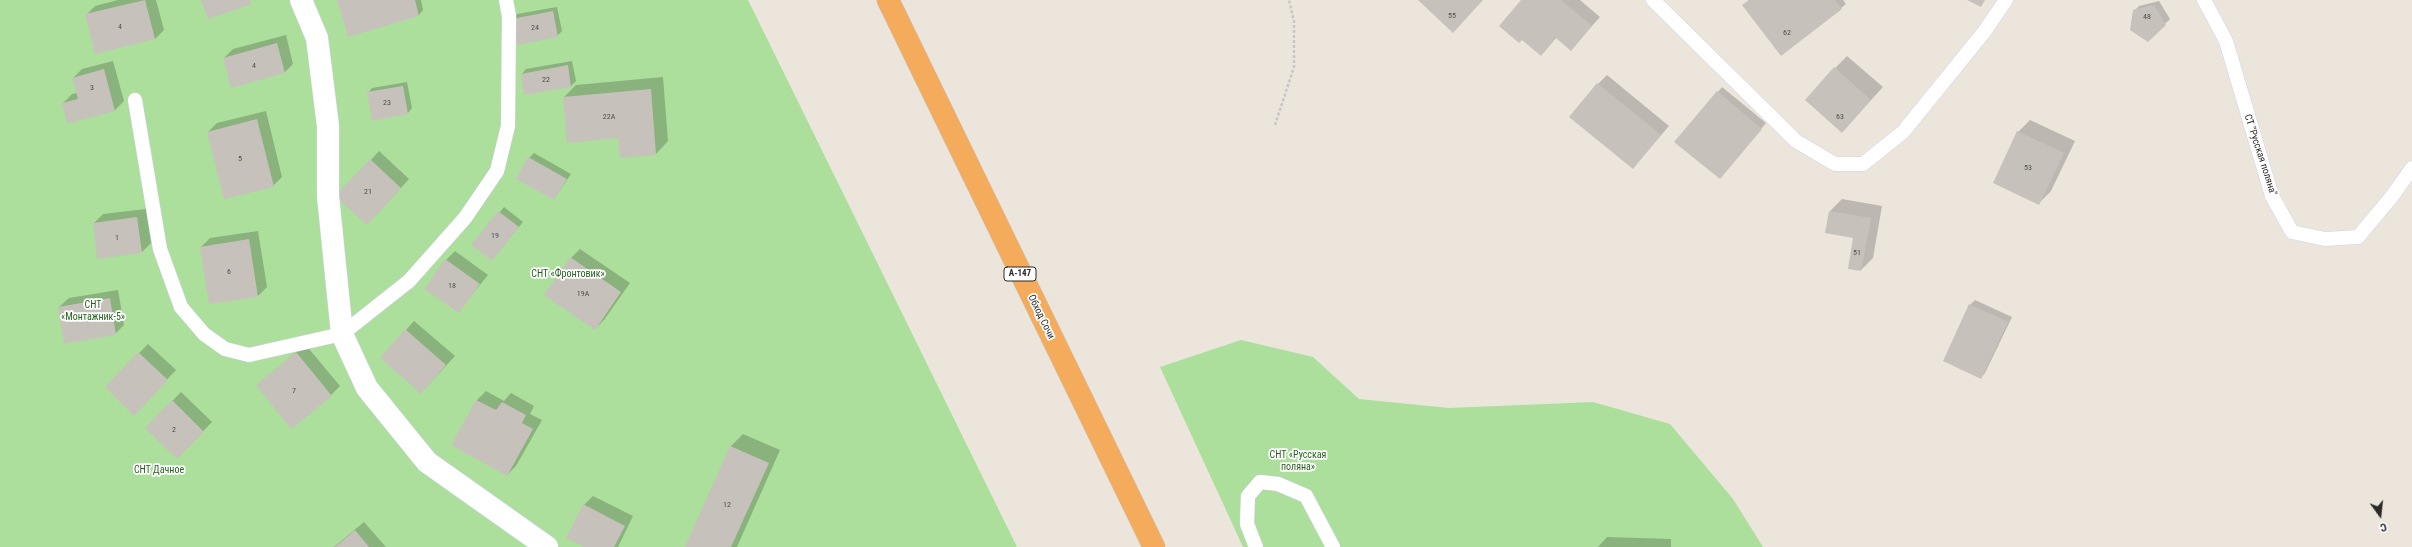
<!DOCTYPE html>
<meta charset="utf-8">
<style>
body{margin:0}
#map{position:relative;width:2412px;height:547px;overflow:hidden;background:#ebe5dc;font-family:"Roboto Condensed",sans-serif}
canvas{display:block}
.north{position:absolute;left:2360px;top:495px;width:40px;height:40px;-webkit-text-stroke:3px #fff;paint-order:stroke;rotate:165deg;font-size:11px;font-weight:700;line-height:16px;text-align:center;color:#292929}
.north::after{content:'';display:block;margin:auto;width:14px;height:18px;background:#292929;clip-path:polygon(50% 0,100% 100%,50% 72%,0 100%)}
</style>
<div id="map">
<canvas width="2412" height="547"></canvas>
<div class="north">С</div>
</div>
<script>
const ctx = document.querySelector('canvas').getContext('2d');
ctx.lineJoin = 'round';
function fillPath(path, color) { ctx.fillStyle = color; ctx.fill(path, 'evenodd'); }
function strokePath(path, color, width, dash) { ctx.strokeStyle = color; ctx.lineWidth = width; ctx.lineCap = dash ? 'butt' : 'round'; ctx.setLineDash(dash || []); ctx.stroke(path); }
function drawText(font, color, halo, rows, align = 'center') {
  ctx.font = font + ' "Roboto Condensed",sans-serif'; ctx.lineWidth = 3.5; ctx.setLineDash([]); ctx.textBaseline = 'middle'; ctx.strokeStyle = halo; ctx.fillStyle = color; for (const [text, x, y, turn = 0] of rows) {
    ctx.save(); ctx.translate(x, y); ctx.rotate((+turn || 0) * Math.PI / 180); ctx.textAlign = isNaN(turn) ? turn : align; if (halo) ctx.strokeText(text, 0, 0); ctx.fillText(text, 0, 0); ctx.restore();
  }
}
fillPath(new Path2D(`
 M0 0H748L1017 547H0Z
 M1241 340 1313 357 1359 399 1449 408 1593 402 1670 424 1733 499 1763 547H1243L1160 367Z`), '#acdf9b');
fillPath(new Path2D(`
 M118 0H156L164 30 155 39 86 15 95 6Z
 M338 0H421L423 10 419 15 348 35Z
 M1522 0H1580L1600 17 1571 49 1557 37 1541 55Z
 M1749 0H1843L1846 4 1841 8 1744 5Z
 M2159 1 2170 19 2148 41 2134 11 2139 6Z
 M557 7 562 31 557 36 513 19 517 14Z
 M286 35 293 64 284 73 224 58 233 49Z
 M1847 56 1883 87 1842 132 1835 68Z
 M113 61 124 101 115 110 63 103 72 94 77 93 73 78 82 69Z
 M572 61 576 81 571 86 525 94 522 74 526 69Z
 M1607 75 1669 126 1633 168 1598 84Z
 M663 77 668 141 656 154 621 157 619 137 564 97 576 85Z
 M407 82 412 108 408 113 368 93 372 88Z
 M1722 87 1766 123 1724 173 1718 92Z
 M266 111 282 177 273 186 208 132 217 123Z
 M2030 120 2075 141 2051 191 2039 203 2018 132Z
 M379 151 409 179 376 215 371 160Z
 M534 153 571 174 554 199 529 158Z
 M1842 199 1882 206 1873 258 1861 270 1854 237 1830 211Z
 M504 207 523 222 496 255 473 245Z
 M146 209 151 243 142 252 94 223 103 214Z
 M258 231 267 287 258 296 201 247 210 238Z
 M580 249 630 283 604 320 595 329 571 258Z
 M455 251 488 275 458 312 446 260Z
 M118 290 124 325 115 334 59 307 69 298Z
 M1975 300 2012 317 1985 373 1981 378 1970 305Z
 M414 321 455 356 421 393 406 330Z
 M148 344 176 370 143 405 106 387Z
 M305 344 340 386 331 395 257 386Z
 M486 391 504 401 511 393 534 406 530 414 542 420 516 466 507 475 452 445 477 400Z
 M181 392 212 422 177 458 146 428Z
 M743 434 780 450 737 547H686L731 446Z
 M593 496 633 516 618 547H586L584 505Z
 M364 522 386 547H334Z
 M1607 537 1671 539V547H1598Z`), '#0003');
fillPath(new Path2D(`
 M145 0 155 39 95 54 85 14Z
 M201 0H250L252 4 208 19Z
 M337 0H415L419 16 348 37Z
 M1418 0H1483L1453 33Z
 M1521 0H1561L1592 26 1571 51 1556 38 1541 56 1522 40 1519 43 1499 26Z
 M1749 0H1835L1842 9 1781 56 1742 5Z
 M1967 0H1985L1981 7Z
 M2154 5 2166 25 2148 42 2130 30 2133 10Z
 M553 11 558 37 517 45 512 19Z
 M277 43 285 73 231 88 223 58Z
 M568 65 571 87 524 95 521 74Z
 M1834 67 1871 100 1842 133 1805 100Z
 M104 69 115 111 67 124 62 103 78 99 72 78Z
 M1597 83 1661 135 1633 169 1569 117Z
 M403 86 408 114 372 121 367 92Z
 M651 89 656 155 620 158 618 138 567 143 563 97Z
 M1717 91 1762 129 1720 179 1674 142Z
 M257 119 274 187 224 199 207 132Z
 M2017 131 2064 153 2039 205 1993 183Z
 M528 157 567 179 554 200 516 179Z
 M370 159 401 188 367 225 335 196Z
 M498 211 519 227 492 261 471 245Z
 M1829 211 1871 218 1861 271 1848 269 1853 238 1825 233Z
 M137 217 142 253 97 259 93 223Z
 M249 239 258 297 209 304 200 247Z
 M570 257 621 292 595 330 544 295Z
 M445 259 480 284 459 313 424 289Z
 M110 298 116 335 64 344 58 307Z
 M1969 304 2008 322 1981 379 1943 361Z
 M405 329 446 365 421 394 380 358Z
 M138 352 168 380 134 416 105 387Z
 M296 352 332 396 291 429 256 385Z
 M172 400 204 432 177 459 145 428Z
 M476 400 496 410 502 402 526 415 522 423 533 429 507 476 451 445Z
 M730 446 769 463 731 547H685Z
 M583 504 625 526 614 547H584L566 538Z
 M355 530 369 547H335Z`), '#c6c2bb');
const lane = new Path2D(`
 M1653 0 1796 141 1835 164H1863L1903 132 1984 32 2006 0
 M2204 0 2226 41 2272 196 2292 232 2325 239 2358 237 2393 195 2412 168
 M135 100 160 249 181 307 204 334 225 349 249 355 342 334 409 281 465 218 497 171 508 126 509 16 506 0
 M1256 547 1247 524 1248 496 1260 482 1278 484 1306 496 1333 547`);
const street = new Path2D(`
 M301 0 317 38 328 126V196L342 334 367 388 427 462 547 547`);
const highway = new Path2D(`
 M888 0 1154 547`);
strokePath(lane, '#d1d3e1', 15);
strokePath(street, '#d1d3e1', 23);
strokePath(highway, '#c7c7c7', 23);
strokePath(new Path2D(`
 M1275 125 1294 67V21L1289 0`), '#c7c7c7', 2.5, [3, 2]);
strokePath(lane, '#fff', 14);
strokePath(street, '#fff', 22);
strokePath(highway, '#f5ab5c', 22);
drawText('8px', '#504f4e', null, [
 ["55",1452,16],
 ["48",2147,17],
 ["4",120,27],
 ["24",535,28],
 ["62",1787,33],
 ["4",254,66],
 ["22",546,80],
 ["3",92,88],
 ["23",387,103],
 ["22А",609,117],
 ["63",1840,117],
 ["5",240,159],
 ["53",2028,168],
 ["21",368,192],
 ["19",495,236],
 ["1",117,238],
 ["51",1857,253],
 ["6",229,272],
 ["18",452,286],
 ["19А",583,294],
 ["7",294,391],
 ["2",174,430],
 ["12",727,505]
]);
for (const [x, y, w] of [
 [1020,274,32]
]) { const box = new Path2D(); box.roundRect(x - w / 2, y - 7, w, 14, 3); ctx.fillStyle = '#fff'; ctx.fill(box); strokePath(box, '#292929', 1); }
drawText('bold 9px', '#292929', null, [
 ["А-147",1020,274]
]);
drawText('10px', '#292929', '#fff', [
 ["СТ \"Русская поляна\"",2260,155,72],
 ["Обход Сочи",1041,317,64]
]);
drawText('10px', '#26621e', '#fff', [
 ["СНТ «Фронтовик»",568,274],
 ["СНТ",93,305],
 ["«Монтажник-5»",93,317],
 ["СНТ «Русская",1298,455],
 ["поляна»",1298,467],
 ["СНТ Дачное",159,470]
]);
</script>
